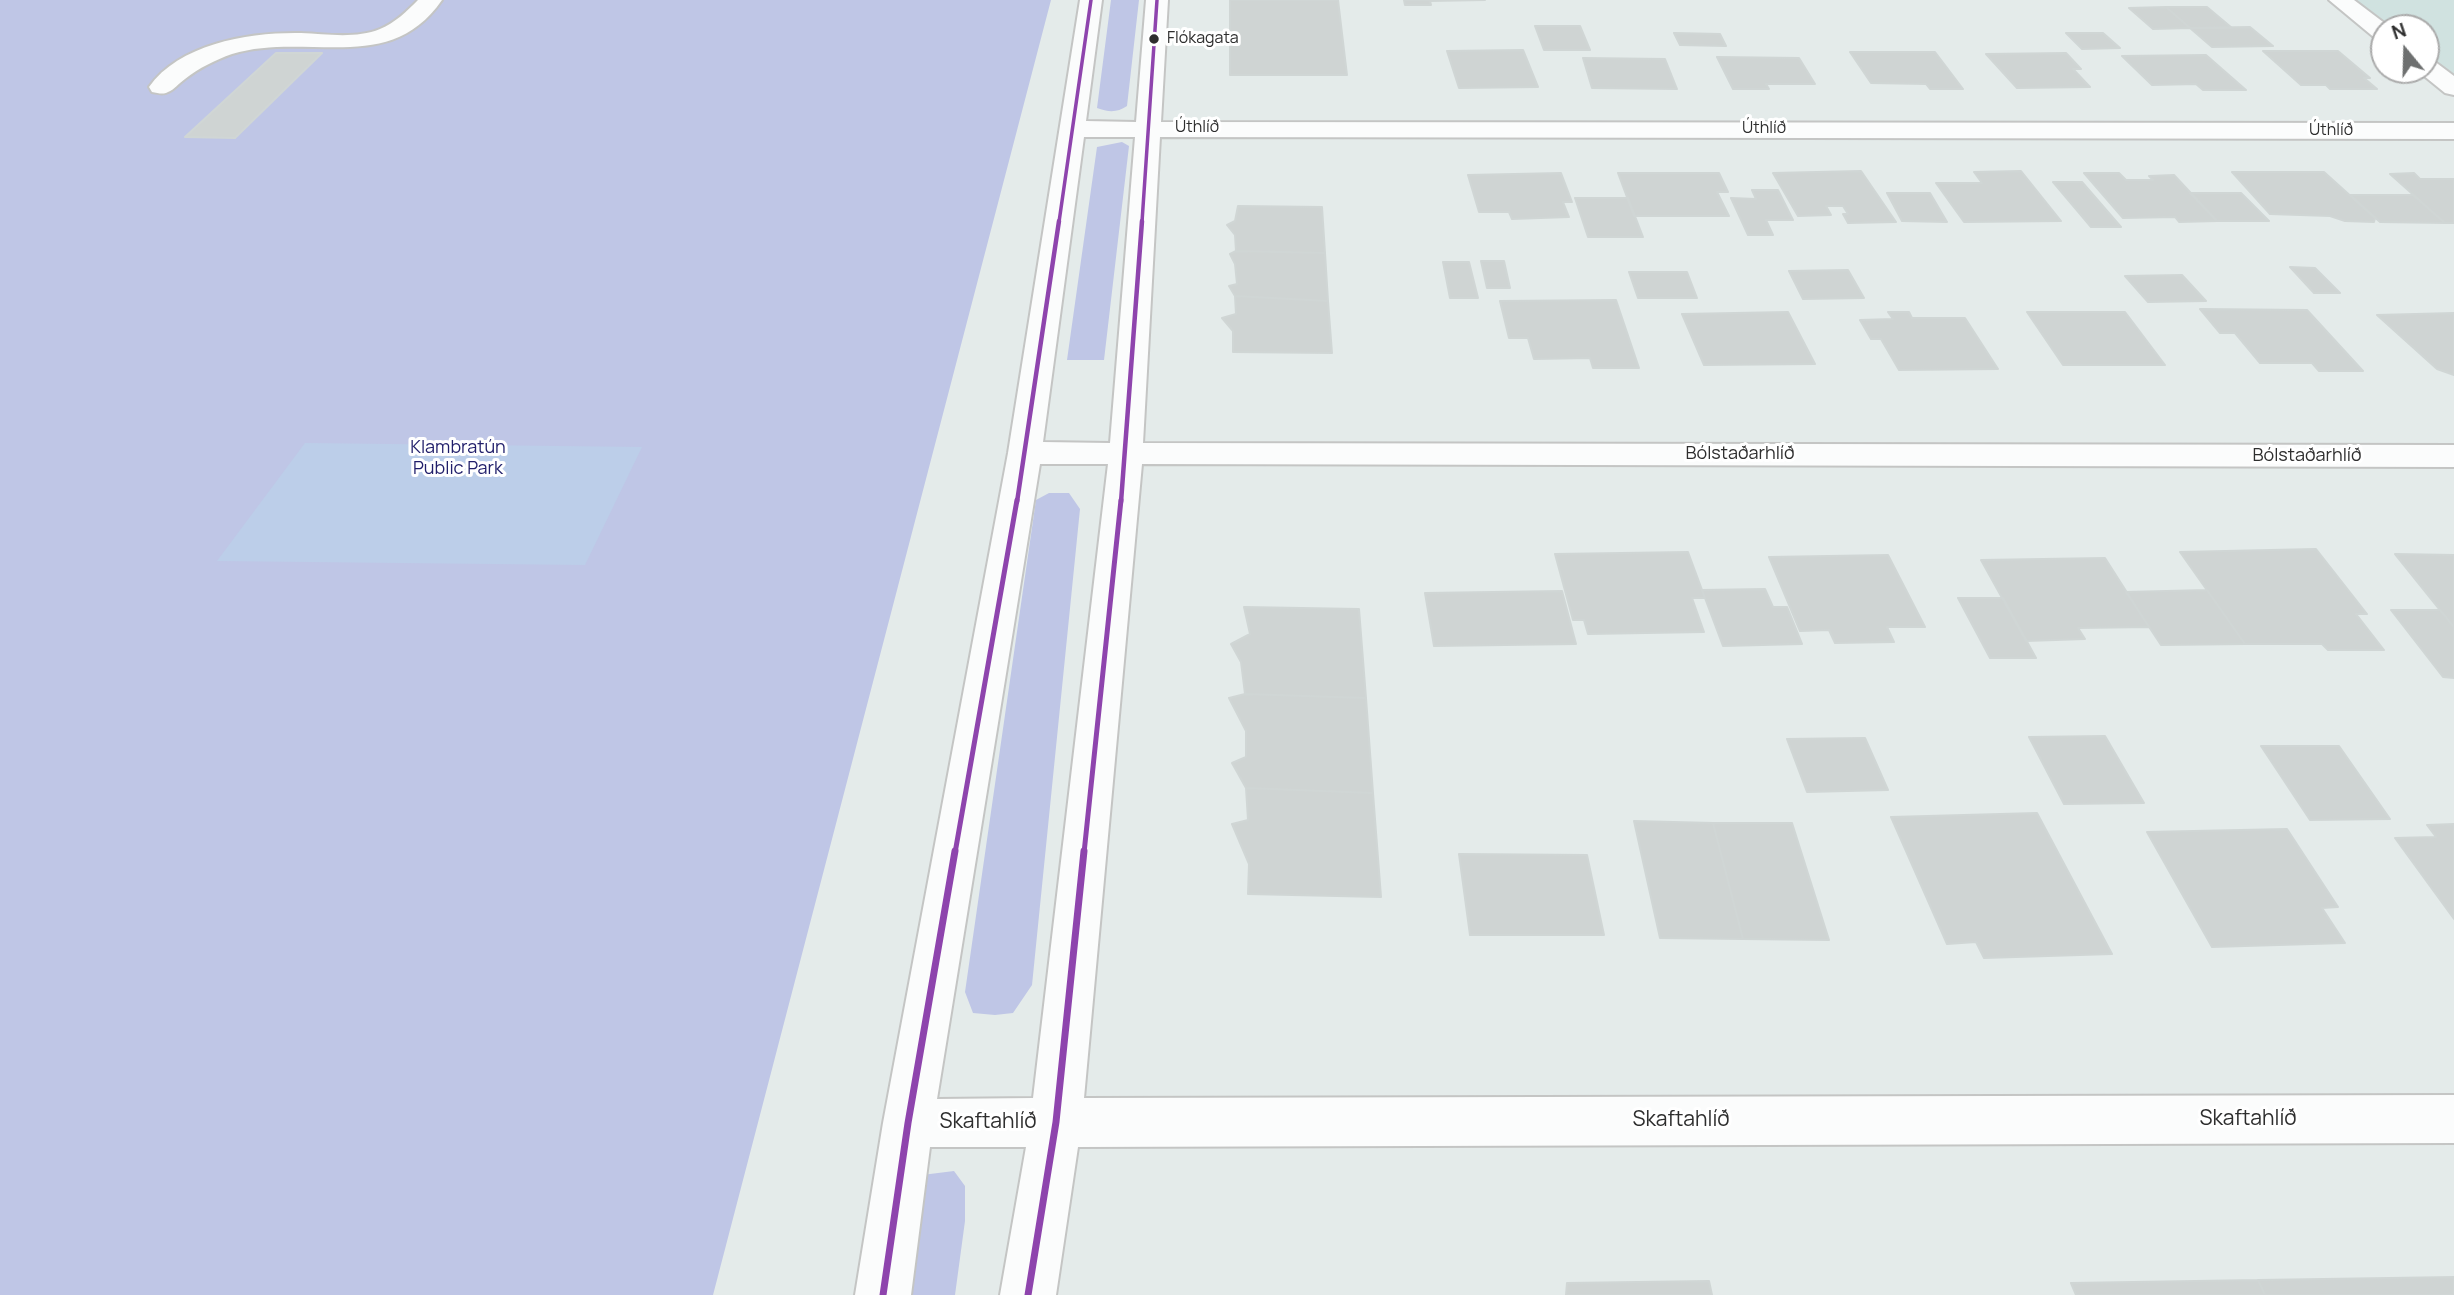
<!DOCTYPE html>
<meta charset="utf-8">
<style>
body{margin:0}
#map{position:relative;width:2454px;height:1295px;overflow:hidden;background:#e4ebea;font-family:Manrope,sans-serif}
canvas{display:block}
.north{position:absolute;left:2370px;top:14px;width:70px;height:70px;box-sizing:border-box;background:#fff;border:2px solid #ababab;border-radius:50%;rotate:341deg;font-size:19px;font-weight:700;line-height:28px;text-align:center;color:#2e2e2e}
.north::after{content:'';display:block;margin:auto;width:24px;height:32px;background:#6e7070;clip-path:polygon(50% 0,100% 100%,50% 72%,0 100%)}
</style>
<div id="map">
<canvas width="2454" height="1295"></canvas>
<div class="north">N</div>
</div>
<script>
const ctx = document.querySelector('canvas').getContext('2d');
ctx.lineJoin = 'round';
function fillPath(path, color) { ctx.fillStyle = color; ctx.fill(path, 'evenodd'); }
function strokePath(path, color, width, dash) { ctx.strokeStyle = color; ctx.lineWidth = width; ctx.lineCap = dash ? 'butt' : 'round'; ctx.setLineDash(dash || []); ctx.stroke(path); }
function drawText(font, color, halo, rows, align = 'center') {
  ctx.font = font + ' Manrope,sans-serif'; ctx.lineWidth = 6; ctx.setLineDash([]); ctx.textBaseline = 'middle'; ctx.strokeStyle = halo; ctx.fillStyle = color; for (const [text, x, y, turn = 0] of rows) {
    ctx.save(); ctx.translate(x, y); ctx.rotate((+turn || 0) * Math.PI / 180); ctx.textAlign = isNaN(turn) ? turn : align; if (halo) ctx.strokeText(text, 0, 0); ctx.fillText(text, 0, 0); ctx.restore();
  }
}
fillPath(new Path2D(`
 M2353 0H2454V75L2426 55V28H2390Z`), '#d0e2e0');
fillPath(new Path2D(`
 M0 0H1051L713 1295H0Z
 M1111 0H1139L1127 106C1117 113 1108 112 1097 108Z
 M1122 142 1129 146 1104 360H1067L1097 147Z
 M1049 493H1069L1080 509 1032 985 1013 1013 995 1015 973 1013 965 992 1036 500Z
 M954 1171 965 1186V1221L955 1295H901L922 1175Z`), '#bfc6e6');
fillPath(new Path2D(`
 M305 443 642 447 585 565 217 561Z`), '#bccee9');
const building = new Path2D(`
 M1230 0H1338L1347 75H1230Z
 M1404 0H1485L1430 1 1431 5H1405Z
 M2166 7H2207L2232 28H2190Z
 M2166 7 2190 28 2153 29 2129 8Z
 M1535 26H1580L1590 50H1544Z
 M2250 27 2273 46 2212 47 2190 28Z
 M1674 33 1720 34 1726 46 1680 45Z
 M2066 33H2103L2120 48 2082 49Z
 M1523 50 1538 87 1459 88 1447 51Z
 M2263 51H2338L2370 78H2364L2377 89H2330L2326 85H2301Z
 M1850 52H1935L1963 89H1930L1926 84 1871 83Z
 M276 53H322L235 138 185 137Z
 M2066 53 2081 69H2073L2090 87 2017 88 1986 54Z
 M2206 55 2246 90H2203L2196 84 2152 85 2122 56Z
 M1717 57 1799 58 1815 84H1766L1769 89H1733Z
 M1583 58 1665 59 1677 89 1592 88Z
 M1861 171 1896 222 1848 223 1843 214H1848L1843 206H1826L1831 215 1798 216 1773 173Z
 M2021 171 2061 221 1964 222 1936 183H1982L1974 172Z
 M2232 172H2324L2375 218 2374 222 2345 221 2330 216 2270 214Z
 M1561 173 1572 202H1563L1569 217 1512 219 1509 212H1479L1468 175Z
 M1618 173H1719L1728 192H1717L1729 216H1634Z
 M2084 173H2119L2126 180H2153L2149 176 2174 175 2217 221 2179 222 2175 217 2123 218Z
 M2414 173 2420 179H2454V223H2445L2390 174Z
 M2053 182H2082L2121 227H2091Z
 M1752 190H1778L1793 220H1766L1773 235H1748L1731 198 1756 199Z
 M1887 193H1930L1947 222 1902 221Z
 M2190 193H2241L2269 221H2217Z
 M2350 195H2413L2445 223 2380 222Z
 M1575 198H1628L1643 237H1588Z
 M1238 206 1322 207 1325 253 1236 251 1235 235 1227 225 1235 221Z
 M1236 251 1325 253 1328 301 1235 296 1229 286 1237 284 1235 264 1230 254Z
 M1481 261H1504L1510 288H1487Z
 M1443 262H1469L1478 298H1450Z
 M2290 267 2315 268 2340 293H2314Z
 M1848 270 1864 298 1803 299 1789 271Z
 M1629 272H1687L1697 298H1638Z
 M2182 275 2206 301 2148 302 2125 276Z
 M1235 296 1328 301 1332 353 1233 352V331L1222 318 1236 314Z
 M1616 300 1639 368H1593L1590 358 1534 359 1528 338H1509L1500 301Z
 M2200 309 2307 310 2363 371H2319L2312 363H2260L2235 333H2220Z
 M1788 312 1815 364 1704 365 1682 314Z
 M1888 312H1909L1912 318H1965L1998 369 1899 370 1881 339H1871L1860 320 1893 319Z
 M2027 312H2125L2165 365H2063Z
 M2454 313V375L2437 369 2377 315Z
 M2316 549 2367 614H2356L2384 650H2328L2322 644H2245L2180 552Z
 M1688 552 1705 598H1692L1704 632 1588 634 1584 620H1573L1555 554Z
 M2395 554 2454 555V627L2440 610Z
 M1888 555 1925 627H1887L1894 642 1835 643 1829 630 1800 631 1769 557Z
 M2105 558 2149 627 2078 628 2085 639 2026 641 1981 560Z
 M1765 589 1773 607H1787L1802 644 1723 646 1702 590Z
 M2207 590 2245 644 2161 645 2126 592Z
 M1562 591 1576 644 1434 646 1425 593Z
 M1958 598H2003L2036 658H1990Z
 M1244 607 1359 609 1366 698 1245 694 1241 662 1231 644 1250 634Z
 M2391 610H2440L2454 627V678L2443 677Z
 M1245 694 1366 698 1373 793 1246 788 1232 763 1246 757V731L1229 698Z
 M2105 736 2144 803 2064 804 2029 737Z
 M1865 738 1888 790 1807 792 1787 739Z
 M2261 746H2339L2390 819 2310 820Z
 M1246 788 1373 793 1381 897 1248 894 1249 864 1232 824 1248 820Z
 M2037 813 2112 954 1984 958 1976 942 1947 944 1891 817Z
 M1634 821 1713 823 1743 939 1660 938Z
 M1713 823H1792L1829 940 1743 939Z
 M2454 824V919L2395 838 2436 837 2427 825Z
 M2287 829 2338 907 2322 908 2345 943 2212 947 2147 832Z
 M1459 854 1587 855 1604 935H1470Z
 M2454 1277V1295H2265L2258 1280Z
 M2258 1280 2265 1295H2076L2071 1283Z
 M1709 1281 1712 1295H1566L1567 1283Z`);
fillPath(building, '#cfd4d3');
strokePath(building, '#d0d6d5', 2);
const minor = new Path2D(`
 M418 0H442C389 77 306 31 232 54 215 60 199 68 185 79 179 83 174 90 168 92 163 95 158 93 152 92L149 87C180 43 251 32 301 33 326 34 356 39 380 29 395 23 407 11 418 0Z
 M1080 0H1102L1086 121 1136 122 1146 0H1168L1161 122 2454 123V139L1160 137 1143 443 2454 445V467L1142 464 1084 1098 2454 1095V1143L1078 1147 1056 1295H1000L1026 1147H930L911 1295H855L883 1123 1008 453ZM1084 137H1135L1110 443 1043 442ZM1040 464H1108L1033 1098 937 1099Z
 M2329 0H2354L2391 28H2384V41L2376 39Z
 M2426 59 2434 61 2454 76V95L2445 93 2418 71 2426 70Z`);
strokePath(minor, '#c4c5c4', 4);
fillPath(minor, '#fbfcfc');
strokePath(new Path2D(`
 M1059 222 1091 0
 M1142 222 1157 0`), '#8e44ad', 3.5);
strokePath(new Path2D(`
 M1017 502 1059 221
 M1121 502 1142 221`), '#8e44ad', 4.5);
strokePath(new Path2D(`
 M955 853 1017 500
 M1084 853 1121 500`), '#8e44ad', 5);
strokePath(new Path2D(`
 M883 1295 908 1123 955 851
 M1028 1295 1056 1122 1084 851`), '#8e44ad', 7);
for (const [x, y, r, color] of [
 [1154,39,6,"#2e2e2e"]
]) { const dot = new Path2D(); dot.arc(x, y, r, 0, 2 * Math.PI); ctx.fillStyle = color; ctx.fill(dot); strokePath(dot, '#fff', 2.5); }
drawText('16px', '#2e2e2e', '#fff', [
 ["Flókagata",1167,39]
], 'left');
drawText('16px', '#2e2e2e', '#fff', [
 ["Úthlíð",1197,128],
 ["Úthlíð",1764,129],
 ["Úthlíð",2331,131]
]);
drawText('18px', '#201e6a', '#fff', [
 ["Klambratún",458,448],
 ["Public Park",458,469]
]);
drawText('18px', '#2e2e2e', '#fff', [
 ["Bólstaðarhlíð",1740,454],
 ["Bólstaðarhlíð",2307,456]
]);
drawText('21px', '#2e2e2e', '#fff', [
 ["Skaftahlíð",2248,1119],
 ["Skaftahlíð",1681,1120],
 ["Skaftahlíð",988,1122]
]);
</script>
